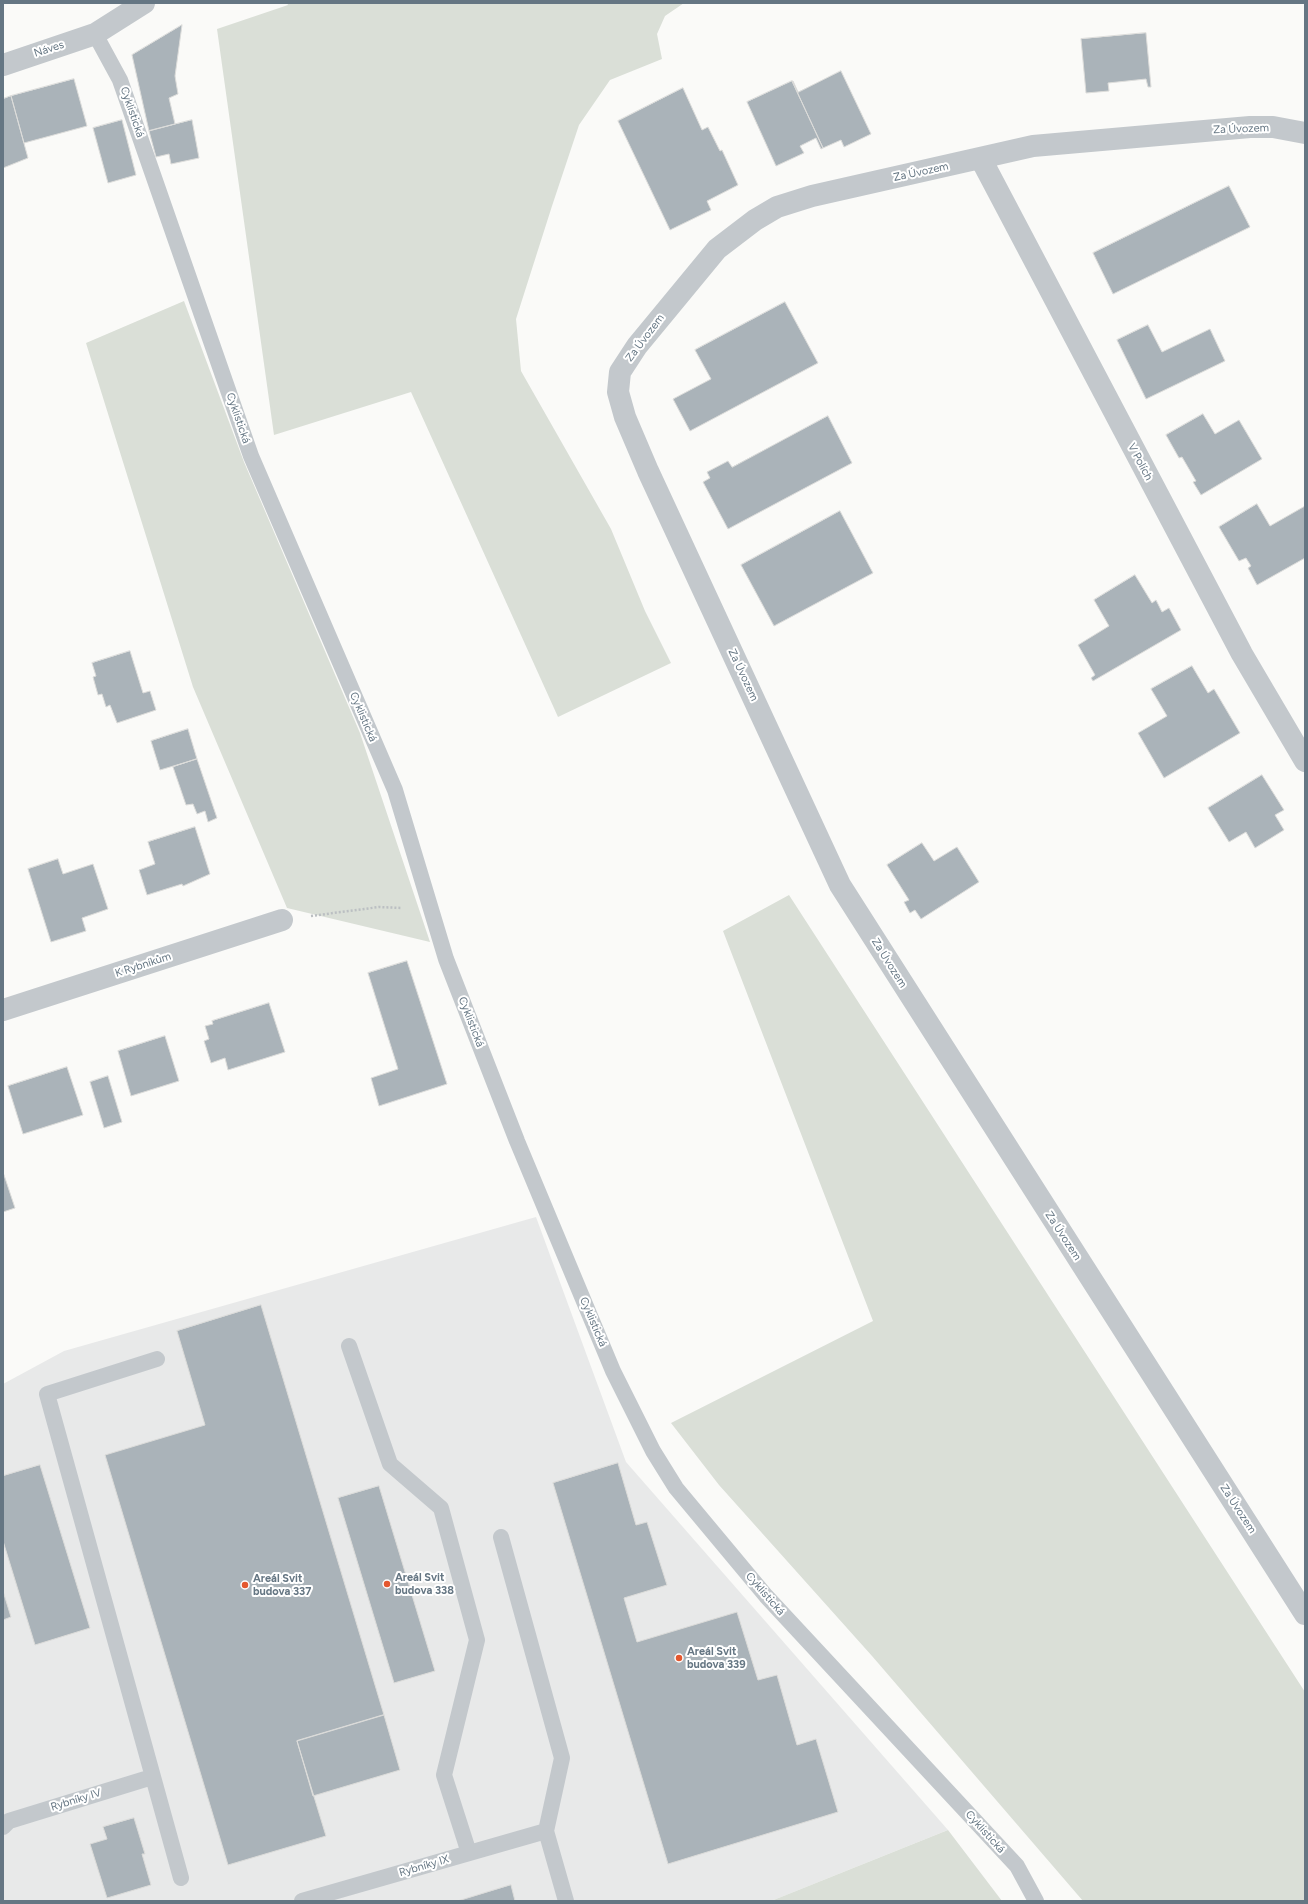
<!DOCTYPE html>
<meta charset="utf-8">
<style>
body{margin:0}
#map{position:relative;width:1308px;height:1904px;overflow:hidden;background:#fafaf8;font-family:Figtree,sans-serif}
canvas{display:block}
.frame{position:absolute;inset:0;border:4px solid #657683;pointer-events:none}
</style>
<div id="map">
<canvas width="1308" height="1904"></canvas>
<div class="frame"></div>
</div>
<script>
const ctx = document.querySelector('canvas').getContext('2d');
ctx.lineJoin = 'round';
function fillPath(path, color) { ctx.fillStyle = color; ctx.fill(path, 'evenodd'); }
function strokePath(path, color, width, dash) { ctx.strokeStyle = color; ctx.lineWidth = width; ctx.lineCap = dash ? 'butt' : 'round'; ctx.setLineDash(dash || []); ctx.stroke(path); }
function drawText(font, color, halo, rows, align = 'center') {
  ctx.font = font + ' Figtree,sans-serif'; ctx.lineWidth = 4; ctx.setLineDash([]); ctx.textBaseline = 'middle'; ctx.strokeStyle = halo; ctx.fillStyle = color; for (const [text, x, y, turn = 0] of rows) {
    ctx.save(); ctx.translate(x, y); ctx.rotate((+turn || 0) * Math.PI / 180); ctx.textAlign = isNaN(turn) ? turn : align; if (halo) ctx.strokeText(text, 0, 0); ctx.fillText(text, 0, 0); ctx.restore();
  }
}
fillPath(new Path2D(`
 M536 1217 626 1462 948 1830 771 1901H3V1384L64 1351Z`), '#e8e9e9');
fillPath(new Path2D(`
 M287 3H684L665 16 657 34 662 59 610 80 579 125 552 206 516 319 521 371 611 529 645 611 671 663 558 717 411 392 274 435 217 29 288 5Z
 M184 301 244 462 360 733 430 942 287 908 193 687 86 343Z
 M789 895 1305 1692V1901H1083L872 1656 719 1485 671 1423 873 1321 723 931Z
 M948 1830 1002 1901H771Z`), '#dadfd7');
const building = new Path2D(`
 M182 25 175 76 178 94 169 98 175 124 149 131 132 55Z
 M1146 33 1151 87H1148L1146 79 1108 83 1109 91 1086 93 1081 39Z
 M841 71 871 134 844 147 841 140 823 148 792 81H793L798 92Z
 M74 79 87 126 24 143 11 96Z
 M792 81 823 148 821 149 816 138 800 146 804 153 776 166 747 102Z
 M683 88 702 130 708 127 720 151 722 150 738 185 707 201 711 210 670 230 618 121Z
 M11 96 28 158 3 168V99Z
 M122 120 136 175 108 183 93 128Z
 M192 120 199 158 171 164 169 154 156 157 149 131Z
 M1229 186 1250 227 1113 294 1093 253Z
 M785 302 818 363 690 431 673 399 711 379 695 350Z
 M1148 325 1162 352 1210 329 1225 361 1146 399 1117 340Z
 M1203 414 1215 434 1239 420 1262 459 1201 495 1193 482 1196 481 1182 457 1179 458 1166 435Z
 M828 416 852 463 728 529 703 482 710 478 707 472 728 461 732 467Z
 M1257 504 1270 526 1305 506V558L1257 585 1248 568 1251 566 1246 558 1239 561 1219 527Z
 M840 511 873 573 774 626 741 565Z
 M1135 575 1152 603 1156 600 1162 612 1169 608 1181 630 1093 681 1091 678 1095 675 1078 645 1109 626 1094 600Z
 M130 651 143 693 150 691 156 710 117 723 110 705 106 707 102 694 98 695 93 677 96 676 92 663Z
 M1192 666 1208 693 1214 689 1240 733 1164 778 1138 733 1167 716 1151 689Z
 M188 729 197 759 160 770 151 741Z
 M197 759 217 818 208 822 205 811 197 814 193 804 186 805 173 767Z
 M1262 775 1284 810 1275 815 1284 830 1255 848 1246 832 1229 842 1208 808Z
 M195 827 210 874 183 886 182 884 147 895 139 870 155 864 148 842Z
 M922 843 934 861 957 847 979 882 921 919 915 910 910 913 904 902 909 900 887 865Z
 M58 859 63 874 93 864 108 909 82 918 86 931 51 942 28 869Z
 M407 961 447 1084 379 1106 371 1078 398 1069 368 973Z
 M269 1003 285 1052 228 1070 225 1058 211 1063 204 1041 209 1039 205 1026 213 1024 212 1021Z
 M165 1036 179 1081 131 1096 118 1051Z
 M67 1067 83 1115 23 1134 8 1086Z
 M108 1076 122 1122 104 1128 90 1082Z
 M4 1175 15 1208 3 1212V1176Z
 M261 1305 384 1715 297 1741 326 1836 228 1865 105 1455 205 1425 177 1331Z
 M618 1463 636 1525 647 1522 667 1585 624 1598 637 1642 737 1612 758 1680 777 1675 797 1745 816 1739 838 1812 668 1864 553 1483Z
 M40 1465 90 1628 35 1645 3 1541V1476Z
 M379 1486 435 1671 394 1683 338 1498Z
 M3 1591 11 1617 3 1620Z
 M384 1715 400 1770 313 1796 297 1741Z
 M134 1818 145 1854H142L151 1885 107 1898 90 1844 107 1839 103 1827Z
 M511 1885 515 1901H458Z`);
fillPath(building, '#aab3b9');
strokePath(building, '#dcdcda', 1);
strokePath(new Path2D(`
 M311 916 379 907 402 908`), '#bbbfc2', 2.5, [2, 2]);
strokePath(new Path2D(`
 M95 34 120 80 251 456 395 790 446 959 517 1141 613 1371 653 1451 676 1488 766 1596 1017 1866 1036 1901
 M349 1346 390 1464 441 1508 477 1640 444 1775 469 1853
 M157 1359 47 1394 181 1878
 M501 1537 562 1758 546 1831 566 1901
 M3 1827 9 1821 152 1777
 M302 1901 546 1831`), '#c3c8cc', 16);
strokePath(new Path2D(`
 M3 65 95 34 144 3
 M1305 133 1273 127H1250L1033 146 812 196 777 207 755 220 717 249 637 346 620 372 618 392 625 417 648 471 840 885 1305 1614
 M981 159 1242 654 1305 761
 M3 1010 282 920`), '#c3c8cc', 22);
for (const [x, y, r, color] of [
 [387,1584,4,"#e4572e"],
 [245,1585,4,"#e4572e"],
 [679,1658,4,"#e4572e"]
]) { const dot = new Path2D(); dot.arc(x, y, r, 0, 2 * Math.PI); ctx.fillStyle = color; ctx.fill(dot); strokePath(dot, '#fff', 1.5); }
drawText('11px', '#657683', '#fff', [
 ["Náves",49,49,-18],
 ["Cyklistická",132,112,71],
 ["Za Úvozem",1241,129,-2],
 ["Za Úvozem",921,172,-12],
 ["Za Úvozem",645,338,-53],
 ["Cyklistická",238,418,71],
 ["V Polích",1140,462,62],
 ["Za Úvozem",743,675,65],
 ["Cyklistická",363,717,67],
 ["Za Úvozem",889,963,58],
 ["K Rybníkům",143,965,-18],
 ["Cyklistická",471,1022,69],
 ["Za Úvozem",1063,1236,57],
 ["Cyklistická",593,1322,67],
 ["Za Úvozem",1238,1509,57],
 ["Cyklistická",765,1594,49],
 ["Rybníky IV",76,1800,-17],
 ["Cyklistická",985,1832,48],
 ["Rybníky IX",424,1866,-16]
]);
drawText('bold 11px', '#657683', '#fff', [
 ["Areál Svit",395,1578],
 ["budova 338",395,1591],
 ["Areál Svit",253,1579],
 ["budova 337",253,1592],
 ["Areál Svit",687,1652],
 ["budova 339",687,1665]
], 'left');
</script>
